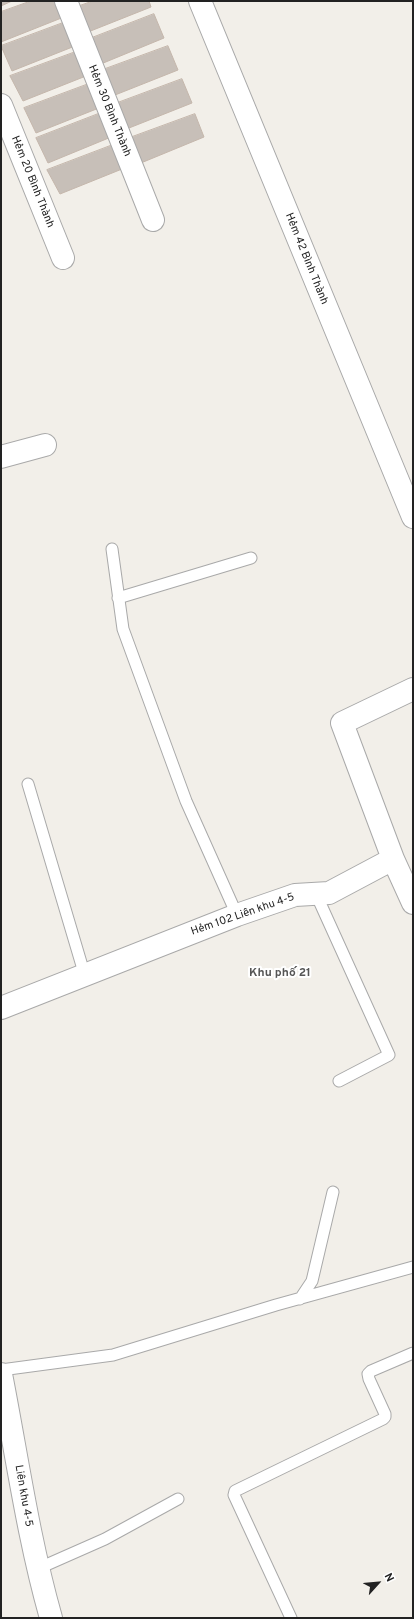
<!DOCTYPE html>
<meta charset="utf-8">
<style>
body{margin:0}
#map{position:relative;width:414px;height:1619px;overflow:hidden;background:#f2efe9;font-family:Overpass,sans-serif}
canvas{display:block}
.frame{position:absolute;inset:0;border:2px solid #222;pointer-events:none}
.north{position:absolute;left:358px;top:1563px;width:40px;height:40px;-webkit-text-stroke:3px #fff;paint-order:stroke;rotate:63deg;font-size:11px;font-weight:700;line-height:16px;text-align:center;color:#222}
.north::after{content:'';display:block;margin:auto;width:14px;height:18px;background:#222;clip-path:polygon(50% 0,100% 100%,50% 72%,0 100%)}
</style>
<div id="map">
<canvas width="414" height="1619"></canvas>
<div class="frame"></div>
<div class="north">N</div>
</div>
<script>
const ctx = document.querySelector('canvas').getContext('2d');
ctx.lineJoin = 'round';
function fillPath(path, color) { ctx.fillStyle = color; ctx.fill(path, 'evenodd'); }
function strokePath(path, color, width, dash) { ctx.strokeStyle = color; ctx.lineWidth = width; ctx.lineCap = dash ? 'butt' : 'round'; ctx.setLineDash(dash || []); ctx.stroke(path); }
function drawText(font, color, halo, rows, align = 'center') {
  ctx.font = font + ' Overpass,sans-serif'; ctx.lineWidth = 4; ctx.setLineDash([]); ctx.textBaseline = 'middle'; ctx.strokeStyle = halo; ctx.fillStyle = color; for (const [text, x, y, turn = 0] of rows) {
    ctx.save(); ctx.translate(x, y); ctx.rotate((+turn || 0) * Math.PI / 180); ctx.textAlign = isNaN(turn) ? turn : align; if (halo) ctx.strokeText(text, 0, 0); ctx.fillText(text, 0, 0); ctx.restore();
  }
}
const building = new Path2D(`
 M1 1H12L1 6Z
 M31 1H63L69 15 1 42V12Z
 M93 1H149L151 7 83 34 71 9Z
 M154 14 164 38 96 66 84 41Z
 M71 20 80 44 12 71 1 46Z
 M168 46 178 70 110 97 97 72Z
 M81 50 91 74 23 101 10 76Z
 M182 79 192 103 124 130 112 105Z
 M94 82 104 106 36 133 24 108Z
 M106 111 116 135 48 163 36 138Z
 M195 114 204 137 136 165 124 140Z
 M118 143 127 167 60 194 47 170Z`);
fillPath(building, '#c7bfb8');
strokePath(building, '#c4b6ab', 1);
const service = new Path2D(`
 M112 549 123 629 186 801 237 915
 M118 598 251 558
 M28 784 85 976
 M316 894 389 1055 339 1081
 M300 1299 312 1281 333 1192
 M1 1370 113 1355 276 1305 413 1267
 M37 1569 105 1539 178 1499
 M291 1618 234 1495 235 1491 383 1419 385 1417V1414L369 1379 368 1374 371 1371 413 1353`);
const minor = new Path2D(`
 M66 1 153 220
 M200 1 413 517
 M1 105 63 258
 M1 457 45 445
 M393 859 413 903
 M1 1008 237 915 295 895 329 893 393 859 342 723 413 689`);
const tertiary = new Path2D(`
 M1 1374C17 1456 28 1537 51 1618`);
strokePath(service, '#a9a9a9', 13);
strokePath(minor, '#a9a9a9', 24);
strokePath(tertiary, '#a9a9a9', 24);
strokePath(service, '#fff', 11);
strokePath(minor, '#fff', 22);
strokePath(tertiary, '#fff', 22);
drawText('11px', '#222', '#fff', [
 ["Hẻm 30 Bình Thành",109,111,68],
 ["Hẻm 20 Bình Thành",32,182,68],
 ["Hẻm 42 Bình Thành",306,259,68],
 ["Hẻm 102 Liên khu 4-5",243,915,-19],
 ["Liên khu 4-5",23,1496,80]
]);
drawText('bold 12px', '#555', '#fff', [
 ["Khu phố 21",280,974]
]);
</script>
